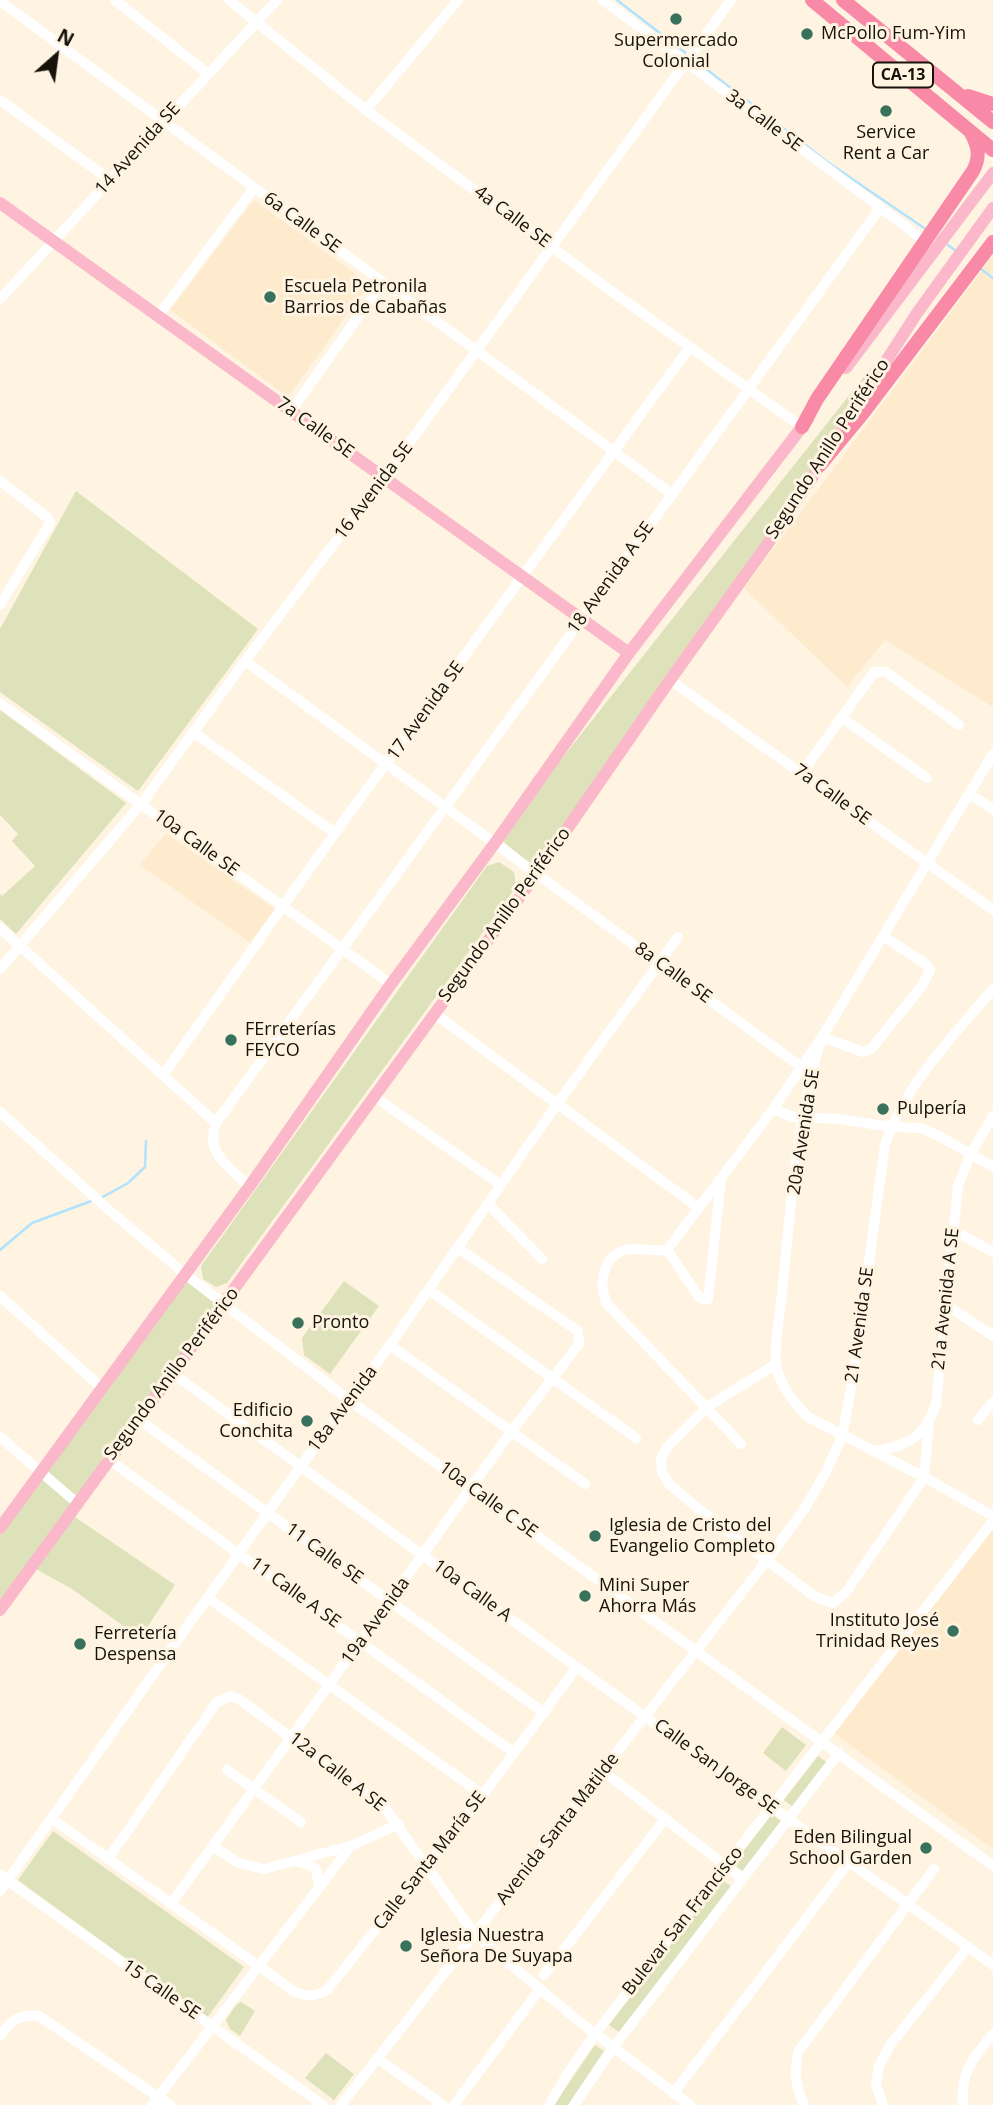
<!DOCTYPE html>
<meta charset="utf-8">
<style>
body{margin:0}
#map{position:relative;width:993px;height:2105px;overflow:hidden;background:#fff3e1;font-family:"Open Sans",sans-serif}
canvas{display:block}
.north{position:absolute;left:21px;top:21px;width:70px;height:70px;-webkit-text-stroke:5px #fff3e1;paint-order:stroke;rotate:28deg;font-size:19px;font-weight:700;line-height:28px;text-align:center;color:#17120a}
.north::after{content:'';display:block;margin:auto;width:24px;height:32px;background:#17120a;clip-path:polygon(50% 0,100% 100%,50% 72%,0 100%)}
</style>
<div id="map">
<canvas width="993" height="2105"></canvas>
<div class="north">N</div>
</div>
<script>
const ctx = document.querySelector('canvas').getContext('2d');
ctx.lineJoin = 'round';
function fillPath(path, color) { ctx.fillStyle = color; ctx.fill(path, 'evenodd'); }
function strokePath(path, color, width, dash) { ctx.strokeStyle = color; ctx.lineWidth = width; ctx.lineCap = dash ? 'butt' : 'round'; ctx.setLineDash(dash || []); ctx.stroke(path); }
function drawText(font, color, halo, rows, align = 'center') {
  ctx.font = font + ' "Open Sans",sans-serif'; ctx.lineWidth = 6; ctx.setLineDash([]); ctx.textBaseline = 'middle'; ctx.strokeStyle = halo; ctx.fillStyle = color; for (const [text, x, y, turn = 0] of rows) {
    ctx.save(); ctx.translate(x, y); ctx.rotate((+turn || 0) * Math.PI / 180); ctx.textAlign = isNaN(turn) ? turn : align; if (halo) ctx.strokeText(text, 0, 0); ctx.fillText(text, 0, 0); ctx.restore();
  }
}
fillPath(new Path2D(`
 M254 200 369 284 288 397 170 310Z
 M993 256V707L885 640 847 687 744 588Z
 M166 833 276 910 252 944 140 865Z
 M993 1529V1849L832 1732Z`), '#feebce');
fillPath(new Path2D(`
 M874 364 766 544 534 867 499 838Z
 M76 491 258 629 138 791 0 692V629Z
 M0 710 126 803 16 934 0 919V894L2 896 35 866 12 841 18 834 0 815Z
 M499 862 514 872 516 887 227 1283 216 1287 203 1279 201 1266 487 866Z
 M182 1278 218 1305 76 1502 41 1472Z
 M344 1281 379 1306 330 1374 304 1355 302 1338Z
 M40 1475 76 1503 0 1610V1530Z
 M72 1515 175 1585 140 1638 72 1589 34 1568Z
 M782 1727 806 1745 786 1771 763 1753Z
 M818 1756 828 1763 793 1807 784 1800Z
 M772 1814 782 1822 744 1872 733 1864Z
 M53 1831 244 1967 207 2018 18 1880Z
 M721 1879 732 1887 619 2032 609 2025Z
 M241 2002 255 2011 240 2036 230 2029 226 2020 236 2005Z
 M595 2045 604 2051 568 2105H554Z
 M326 2053 354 2074 334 2100 305 2078Z`), '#dde2bb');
strokePath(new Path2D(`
 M617 0 687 54
 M693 59 826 161 927 230
 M944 242 956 251
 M981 269 993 278
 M101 1198 128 1183 145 1167 146 1141
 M0 1250 32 1223 94 1200`), '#b1e3fe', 2.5);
strokePath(new Path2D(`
 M115 0 207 73
 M229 0 366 110 607 288 802 427
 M603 0 925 241
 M0 1 672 494
 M0 100 110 180
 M366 110 458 0
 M0 299 277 0
 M158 316 254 188
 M291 411 383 282
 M0 481 48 518 50 523 0 605
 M245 661 811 1074
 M670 680 993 910
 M0 703 391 984
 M842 718 927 778
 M193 732 335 833
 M993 754 822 1037C797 1116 791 1202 783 1284 781 1306 774 1343 776 1363 778 1383 795 1404 808 1417L924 1477 993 1516
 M802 773 874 672H886L959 725
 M969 794 993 809
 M0 928 216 1123
 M0 969 142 803 245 661 384 478 731 0
 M435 1014 699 1208
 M163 1075 335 833 690 347
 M375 1097 501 1185
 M773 1109 793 1117 841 1119 891 1127 921 1128 941 1137 993 1167
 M0 1112 109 1210 185 1274 349 1400 993 1866
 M249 1187C230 1167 204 1153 216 1123L880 208
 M489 1205 542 1259
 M953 1230 993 1252
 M667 1250 773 1109 822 1037 863 1052 871 1049 922 986 930 970 926 964 883 936
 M667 1250C653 1252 634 1246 622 1251 601 1260 599 1287 607 1304L741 1444
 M667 1250 699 1297 704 1300 708 1299 721 1180
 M429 1290 636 1438
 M0 1296 102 1388
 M945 1304 993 1336
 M390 1345 585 1484
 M776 1364 707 1407 667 1447 661 1459 662 1472 669 1484 700 1510 814 1596 833 1603 847 1591 924 1477 929 1424
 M172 1373 644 1716 993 1965
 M138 1419 544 1713
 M978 1420 993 1402
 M0 1437 77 1503
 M872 1451C907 1447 925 1437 936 1404L958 1186 971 1153 993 1116
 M108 1459 514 1753
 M208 1598 483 1795
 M227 1770 301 1822
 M603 1771 743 1879
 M51 1818 295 1992C307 1997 317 1997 328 1989L483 1795 577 1667
 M213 1846 238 1863 264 1869 350 1846
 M108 1859 216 1703 230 1696 239 1699 385 1808 475 1935 580 2022 690 2105
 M298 1862 308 1864 316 1869 319 1886
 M0 1875 323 2105
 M0 1891 300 1467 390 1345 557 1104 678 937
 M171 1904 511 1432 579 1344 578 1331 458 1248
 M544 1975 665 1819
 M0 2036C11 2020 20 2014 39 2016L170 2105
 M377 2058 443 2105
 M673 2094 849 1862
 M152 2105 351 1846 399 1824
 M341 2105 768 1559 805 1508 826 1472 842 1436 853 1378 885 1145C905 1085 952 1037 993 989
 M454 2105 540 1989
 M549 2105 568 2073 595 2034 993 1521
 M574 2105 613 2048 839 1753
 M804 2105C795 2083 794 2075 798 2052L934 1869
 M883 2105 876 2085 879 2066 890 2045 968 1947
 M963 2105C960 2072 973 2058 993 2034`), '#fff', 10);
strokePath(new Path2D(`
 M0 203 629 653
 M846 368 993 173
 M838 436 917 313 993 208
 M0 1528 249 1187 391 984 495 843 629 653 808 419
 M0 1610 527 887 670 680 774 535 825 458`), '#fbb8ca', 12);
strokePath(new Path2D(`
 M812 0 993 150
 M843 0 993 122
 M968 96 993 104
 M802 427 817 399 973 171C981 156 978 145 970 131
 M820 465 863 413 993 242`), '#f889a7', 14);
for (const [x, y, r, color] of [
 [676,19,7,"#38725c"],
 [807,34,7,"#38725c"],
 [886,111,7,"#38725c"],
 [270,297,7,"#38725c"],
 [231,1040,7,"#38725c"],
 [883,1109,7,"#38725c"],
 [298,1323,7,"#38725c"],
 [307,1421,7,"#38725c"],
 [595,1536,7,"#38725c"],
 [585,1596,7,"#38725c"],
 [953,1631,7,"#38725c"],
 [80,1644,7,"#38725c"],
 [926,1848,7,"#38725c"],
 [406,1946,7,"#38725c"]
]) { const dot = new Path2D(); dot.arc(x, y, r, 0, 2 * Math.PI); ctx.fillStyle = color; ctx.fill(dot); strokePath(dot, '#fff3e1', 2.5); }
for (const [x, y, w] of [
 [903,75,60]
]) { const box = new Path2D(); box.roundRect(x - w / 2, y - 12.5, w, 25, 5); ctx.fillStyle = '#fff3e1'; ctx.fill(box); strokePath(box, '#17120a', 2); }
drawText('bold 16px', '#17120a', null, [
 ["CA-13",903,75]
]);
drawText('18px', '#17120a', '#fff3e1', [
 ["McPollo Fum-Yim",821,34],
 ["Supermercado",676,41,"center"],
 ["Colonial",676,62,"center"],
 ["Service",886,133,"center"],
 ["Rent a Car",886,154,"center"],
 ["Escuela Petronila",284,287],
 ["Barrios de Cabañas",284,308],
 ["FErreterías",245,1030],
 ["FEYCO",245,1051],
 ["Pulpería",897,1109],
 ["Pronto",312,1323],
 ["Edificio",293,1411,"right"],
 ["Conchita",293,1432,"right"],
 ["Iglesia de Cristo del",609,1526],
 ["Evangelio Completo",609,1547],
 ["Mini Super",599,1586],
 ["Ahorra Más",599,1607],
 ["Instituto José",939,1621,"right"],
 ["Trinidad Reyes",939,1642,"right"],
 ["Ferretería",94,1634],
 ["Despensa",94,1655],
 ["Eden Bilingual",912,1838,"right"],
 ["School Garden",912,1859,"right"],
 ["Iglesia Nuestra",420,1936],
 ["Señora De Suyapa",420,1957]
], 'left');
drawText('18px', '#17120a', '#fff3e1', [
 ["3a Calle SE",764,121,37],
 ["14 Avenida SE",138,149,-48],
 ["4a Calle SE",512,217,37],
 ["6a Calle SE",302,223,36],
 ["7a Calle SE",315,428,36],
 ["Segundo Anillo Periférico",828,449,-57],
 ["16 Avenida SE",374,491,-53],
 ["18 Avenida A SE",611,578,-54],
 ["17 Avenida SE",426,711,-54],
 ["7a Calle SE",832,795,36],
 ["10a Calle SE",196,843,36],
 ["Segundo Anillo Periférico",505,915,-54],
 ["8a Calle SE",673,973,36],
 ["20a Avenida SE",804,1132,-81],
 ["21a Avenida A SE",946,1299,-84],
 ["21 Avenida SE",860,1325,-82],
 ["Segundo Anillo Periférico",172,1374,-53],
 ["18a Avenida",343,1409,-53],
 ["10a Calle C SE",488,1500,36],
 ["11 Calle SE",324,1554,36],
 ["10a Calle A",472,1591,36],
 ["11 Calle A SE",295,1593,36],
 ["19a Avenida",376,1621,-54],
 ["Calle San Jorge SE",716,1767,36],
 ["12a Calle A SE",337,1772,38],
 ["Avenida Santa Matilde",558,1829,-52],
 ["Calle Santa María SE",430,1861,-52],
 ["Bulevar San Francisco",683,1921,-52],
 ["15 Calle SE",161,1990,35]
]);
</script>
